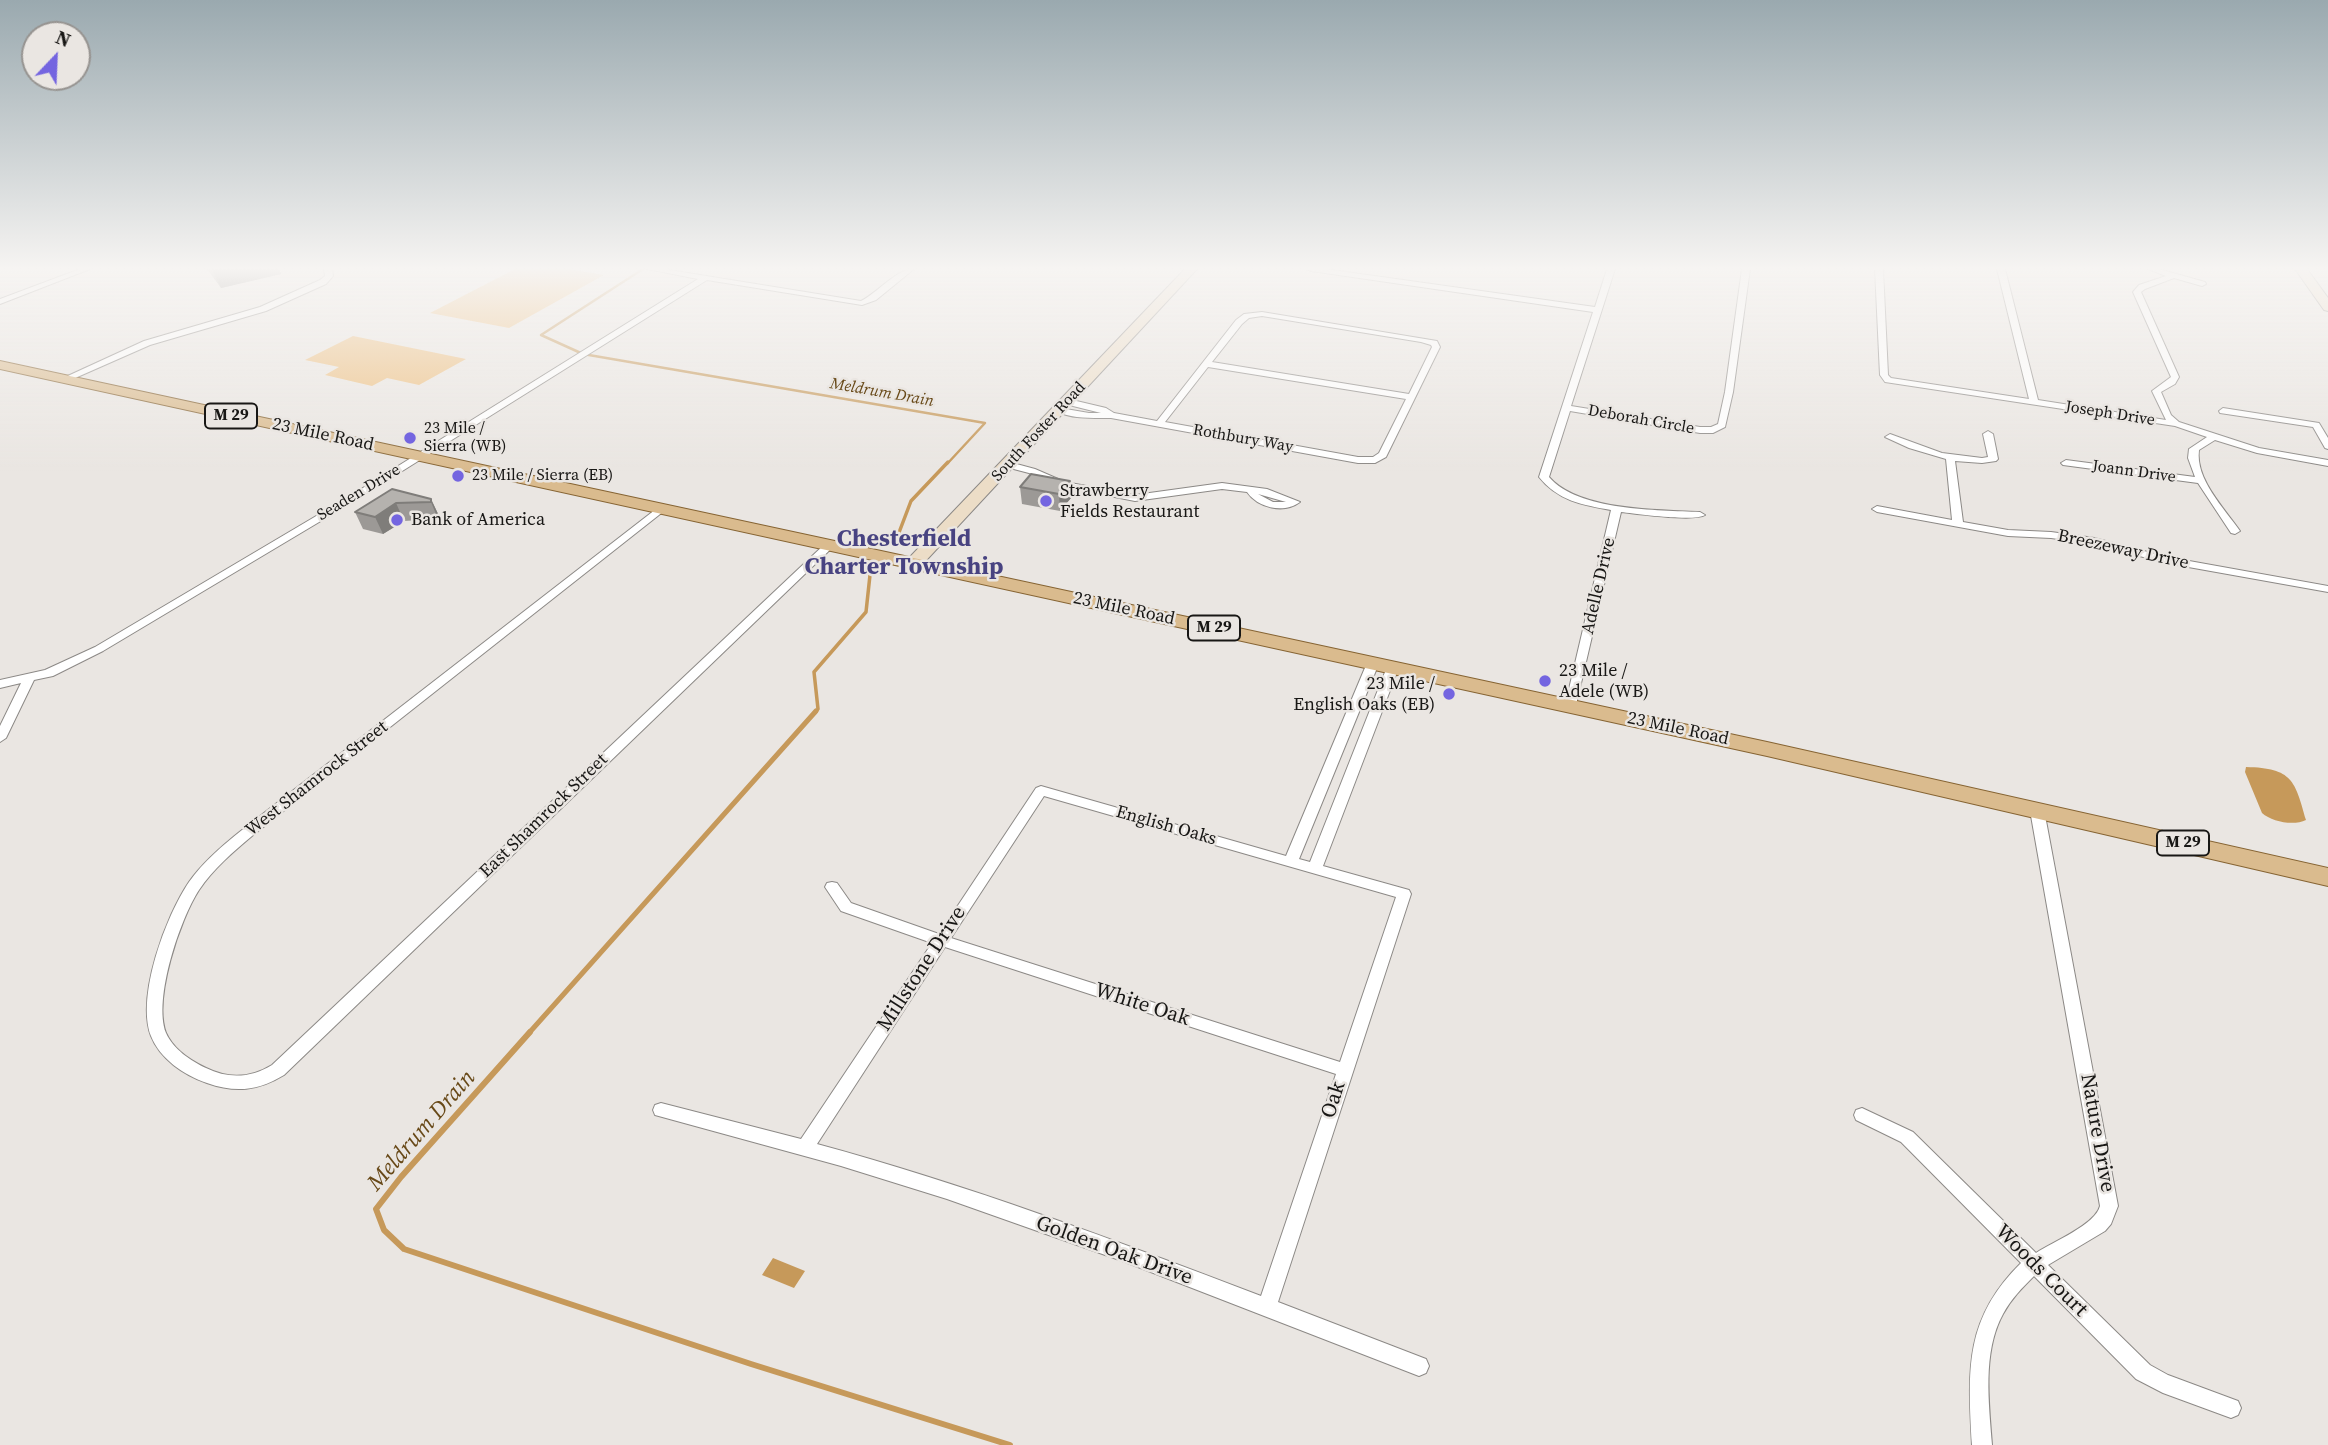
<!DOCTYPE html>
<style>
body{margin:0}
#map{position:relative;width:2328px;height:1445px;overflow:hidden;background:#eae6e2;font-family:"Source Serif 4",serif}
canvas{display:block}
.north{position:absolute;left:21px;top:21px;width:70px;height:70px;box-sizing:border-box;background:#eae6e2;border:2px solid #969390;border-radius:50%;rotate:23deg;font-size:19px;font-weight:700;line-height:28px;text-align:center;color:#181715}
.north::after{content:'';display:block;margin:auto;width:24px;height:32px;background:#7465e0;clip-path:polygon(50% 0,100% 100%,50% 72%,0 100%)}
</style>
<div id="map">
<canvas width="2328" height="1445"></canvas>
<div class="north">N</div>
</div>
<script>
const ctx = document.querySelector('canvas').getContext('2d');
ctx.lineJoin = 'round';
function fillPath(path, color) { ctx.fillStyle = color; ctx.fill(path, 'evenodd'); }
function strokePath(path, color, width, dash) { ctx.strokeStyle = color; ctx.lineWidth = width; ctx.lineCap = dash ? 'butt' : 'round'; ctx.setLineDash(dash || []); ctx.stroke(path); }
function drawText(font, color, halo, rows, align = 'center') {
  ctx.font = font + ' "Source Serif 4",serif'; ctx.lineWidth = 5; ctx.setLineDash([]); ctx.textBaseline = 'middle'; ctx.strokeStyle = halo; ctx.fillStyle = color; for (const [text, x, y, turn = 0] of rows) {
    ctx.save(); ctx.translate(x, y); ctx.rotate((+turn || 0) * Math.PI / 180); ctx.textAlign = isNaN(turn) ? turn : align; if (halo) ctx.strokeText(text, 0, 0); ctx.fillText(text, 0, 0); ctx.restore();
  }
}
fillPath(new Path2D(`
 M515 269H569L604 275 509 328 430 313Z
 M353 336 466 359 419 385 387 378 372 386 325 375 339 367 305 360Z`), '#edc082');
fillPath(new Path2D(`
 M2246 767C2293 768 2295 781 2306 820 2294 826 2272 822 2262 813L2245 772Z
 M773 1258 805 1271 794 1288 762 1275Z`), '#c6995a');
strokePath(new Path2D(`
 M643 269 541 335 583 354 985 423 947 464`), '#c6995a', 2.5);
strokePath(new Path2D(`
 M895 543 911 501 948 462
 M815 713 818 709 814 672 866 612 870 575`), '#c6995a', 3.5);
strokePath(new Path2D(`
 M529 1033 816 711`), '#c6995a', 5);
strokePath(new Path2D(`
 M530 1032 401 1177 376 1209 384 1230 404 1249 751 1364 1010 1445`), '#c6995a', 6);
const street = new Path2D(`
 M80 269H90L0 304V299Z
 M324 269H332L333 276 326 284 266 311 150 345 66 382 59 380 144 341 260 307 320 280 325 276Z
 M647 269H663L861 301C877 293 898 268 914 269L876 300 862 305 707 280 356 500 103 651 53 676 34 680 6 738 0 742V726L21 683 0 688V680L45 670 95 647 350 496 698 279Z
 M1307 269H1325L1595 307 1607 269H1615L1571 406 1700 427H1711L1718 424 1725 392 1742 269H1750L1733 392 1725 427 1713 433H1700L1570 411 1549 477C1578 511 1658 510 1700 512L1705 515C1694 522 1638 514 1621 512L1575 709H1567L1565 706 1611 510C1583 505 1558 501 1539 477L1593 312 1311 271Z
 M1875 269H1883L1888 375 1891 378 2029 399 1997 269H2005L2038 400 2166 420 2152 391 2171 377 2133 292 2139 285 2166 276 2148 269H2159L2205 282 2206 284 2202 286 2174 278 2145 289 2141 292 2179 377 2175 384 2161 392 2171 415 2179 422 2259 448 2328 460V466L2257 453 2215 440 2199 450C2195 479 2224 508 2240 531L2235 534 2231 533 2198 483 2063 465 2061 463 2066 460 2195 477 2188 458 2189 449 2207 437 2175 426 1885 382 1880 375Z
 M1262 312 1437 341 1440 347 1386 457 1375 463H1358L1111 418C1093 418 1071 419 1056 411L1060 408 1089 413H1101L1065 404V400L1068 399 1106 408 1114 413 1157 421 1236 320 1244 314ZM1262 316 1421 342 1431 345 1432 347 1409 394 1212 362 1242 324 1249 318ZM1208 367 1406 399 1379 453 1373 457H1358L1165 422Z
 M2223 408 2319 423 2328 438V449L2325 448 2313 427 2220 413 2219 411Z
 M1988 431 1993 434 1998 459 1996 461 1982 463 1955 461 1963 522 2008 530 2051 532 2094 538 2167 557 2328 586V592L2166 563 2094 544 2051 538 2008 536 1877 512 1872 509 1877 506 1952 520 1946 459 1909 448 1885 437 1890 434 1942 453 1982 458 1988 457 1983 434Z
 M1009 462 1035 469 1065 482 1135 495 1222 483 1267 489 1300 502C1284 514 1258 508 1247 492L1222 489 1135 501 1059 486 1029 473 1006 467 1004 465ZM1258 494 1286 502H1273Z
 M660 506 664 507V511L252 836C233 852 213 869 199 890 180 919 153 999 166 1033 173 1049 191 1061 206 1068 228 1079 251 1078 272 1065L826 543H834L835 545 284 1075C258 1091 235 1093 207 1083 184 1075 160 1059 151 1036 136 996 166 916 189 882 203 862 223 845 242 830Z
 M1373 659 1379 663 1299 859 1310 862 1387 667 1393 663 1397 664 1399 667 1323 866 1409 890 1411 894 1278 1302 1426 1359 1429 1366 1426 1373 1419 1376 1125 1262 947 1199 841 1166 655 1115 653 1110 655 1105 661 1103 801 1139 932 943 841 911 825 887 827 883 832 882 837 883 851 903 939 934 1036 788 1041 786 1286 856 1367 663ZM1044 796 1396 897 1340 1062 951 938ZM945 947 1336 1074 1261 1296C1115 1240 968 1185 817 1144Z
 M2037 805 2042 807 2044 810 2118 1206 2111 1224 2105 1231 2048 1265 2150 1365 2168 1375 2238 1401 2241 1408 2238 1415 2231 1418 2163 1393 2136 1379 2034 1276C2022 1288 2011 1299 2003 1314 1982 1352 1989 1404 1992 1445H1972C1968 1370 1964 1319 2021 1263L1901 1142 1856 1120 1854 1115 1856 1110 1862 1108 1913 1132 2036 1253C2053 1242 2096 1224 2100 1206L2030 810 2032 807Z`);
const secondary = new Path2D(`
 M1185 269H1197L920 567H908L906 563 908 559Z
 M2295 269H2307L2328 298V311L2324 310Z`);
const primary = new Path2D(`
 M0 361 1767 742 2328 868V886L1767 756 0 369Z`);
strokePath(street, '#8c8986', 2);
strokePath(secondary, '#8c8986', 2);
strokePath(primary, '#866433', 2);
fillPath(street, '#fff');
fillPath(secondary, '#ecddc7');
fillPath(primary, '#dabb8e');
fillPath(new Path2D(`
 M207 269H279L281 274 221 288Z
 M1031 474 1071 498 1060 511 1022 504 1020 487Z
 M392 489 431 499 439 516 438 519 404 521 383 534 363 529 355 512Z`), '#9c9996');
fillPath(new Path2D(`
 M212 269H279L281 274 221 288Z
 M1070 481 1071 498 1060 511 1059 494Z
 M431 499 439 516 438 519 431 502Z
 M396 503 404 521 383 534 375 517Z`), '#7f7d7a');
const building = new Path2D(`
 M1031 474 1070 481 1059 494 1020 487Z
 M392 489 431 499V502L396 503 375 517 355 512Z`);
fillPath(building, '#b5b2ae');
strokePath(building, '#7f7d7a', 2);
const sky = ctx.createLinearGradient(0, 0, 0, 471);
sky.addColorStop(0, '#9aa9af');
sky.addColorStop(0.57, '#f6f4f2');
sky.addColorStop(1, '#f6f4f200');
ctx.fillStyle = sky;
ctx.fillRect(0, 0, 2328, 471);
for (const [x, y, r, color] of [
 [410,438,7,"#7465e0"],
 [458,476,7,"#7465e0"],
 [1046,501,7,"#7465e0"],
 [397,520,7,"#7465e0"],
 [1545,681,7,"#7465e0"],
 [1449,694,7,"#7465e0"]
]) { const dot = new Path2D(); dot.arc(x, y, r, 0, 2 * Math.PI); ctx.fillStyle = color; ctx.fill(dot); strokePath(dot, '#eae6e2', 2.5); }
drawText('italic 16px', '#684918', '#eae6e2', [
 ["Meldrum Drain",882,393,10]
]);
drawText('16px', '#181715', '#eae6e2', [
 ["Joseph Drive",2110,414,9],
 ["Deborah Circle",1641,420,10],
 ["South Foster Road",1039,432,-47],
 ["Rothbury Way",1243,439,10],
 ["Joann Drive",2134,472,8],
 ["Seaden Drive",359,493,-31]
]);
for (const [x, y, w] of [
 [231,416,52],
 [1214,628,52],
 [2183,843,52]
]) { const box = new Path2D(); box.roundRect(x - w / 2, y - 12.5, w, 25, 5); ctx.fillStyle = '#eae6e2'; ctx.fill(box); strokePath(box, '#181715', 2); }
drawText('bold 16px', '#181715', null, [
 ["M 29",231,416],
 ["M 29",1214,628],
 ["M 29",2183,843]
]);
drawText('16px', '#181715', '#eae6e2', [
 ["23 Mile /",424,429],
 ["Sierra (WB)",424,447],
 ["23 Mile / Sierra (EB)",472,476]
], 'left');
drawText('18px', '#181715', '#eae6e2', [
 ["23 Mile Road",323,435,12],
 ["Breezeway Drive",2123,550,12],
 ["Adelle Drive",1599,586,-77],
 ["23 Mile Road",1124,609,12],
 ["23 Mile Road",1678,729,12],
 ["West Shamrock Street",317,779,-38],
 ["East Shamrock Street",544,816,-44],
 ["English Oaks",1166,826,16]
]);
drawText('18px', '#181715', '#eae6e2', [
 ["Strawberry",1060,491],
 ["Fields Restaurant",1060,512],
 ["Bank of America",411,520],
 ["23 Mile /",1559,671],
 ["Adele (WB)",1559,692],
 ["23 Mile /",1435,684,"right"],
 ["English Oaks (EB)",1435,705,"right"]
], 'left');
drawText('21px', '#181715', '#eae6e2', [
 ["Millstone Drive",922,969,-57],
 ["White Oak",1142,1005,18],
 ["Oak",1334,1100,-72],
 ["Nature Drive",2097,1133,80],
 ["Golden Oak Drive",1114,1251,20],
 ["Woods Court",2041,1271,45]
]);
drawText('italic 23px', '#684918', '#eae6e2', [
 ["Meldrum Drain",422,1131,-49]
]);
drawText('bold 24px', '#484381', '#eae6e2', [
 ["Chesterfield",904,540],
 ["Charter Township",904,568]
]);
</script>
